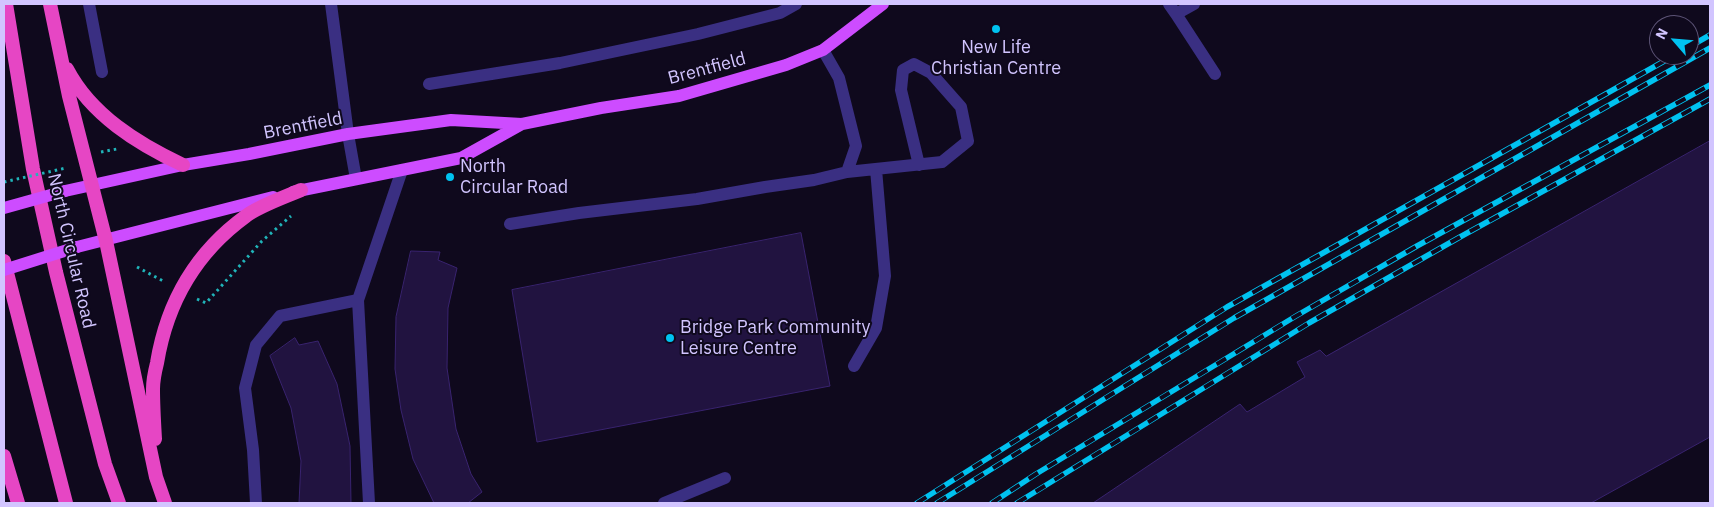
<!DOCTYPE html>
<style>
body{margin:0}
#map{position:relative;width:1714px;height:507px;overflow:hidden;background:#0f091d;font-family:"IBM Plex Sans",sans-serif}
canvas{display:block}
.frame{position:absolute;inset:0;border:5px solid #d2c5ff;pointer-events:none}
.north{position:absolute;left:1649px;top:15px;width:50px;height:50px;box-sizing:border-box;background:#0f091d;border:1px solid #5d5477;border-radius:50%;rotate:297deg;font-size:14px;font-weight:700;line-height:20px;text-align:center;color:#d2c5ff}
.north::after{content:'';display:block;margin:auto;width:18px;height:22px;background:#00c2f0;clip-path:polygon(50% 0,100% 100%,50% 72%,0 100%)}
</style>
<div id="map">
<canvas width="1714" height="507"></canvas>
<div class="frame"></div>
<div class="north">N</div>
</div>
<script>
const ctx = document.querySelector('canvas').getContext('2d');
ctx.lineJoin = 'round';
function fillPath(path, color) { ctx.fillStyle = color; ctx.fill(path, 'evenodd'); }
function strokePath(path, color, width, dash) { ctx.strokeStyle = color; ctx.lineWidth = width; ctx.lineCap = dash ? 'butt' : 'round'; ctx.setLineDash(dash || []); ctx.stroke(path); }
function drawText(font, color, halo, rows, align = 'center') {
  ctx.font = font + ' "IBM Plex Sans",sans-serif'; ctx.lineWidth = 4; ctx.setLineDash([]); ctx.textBaseline = 'middle'; ctx.strokeStyle = halo; ctx.fillStyle = color; for (const [text, x, y, turn = 0] of rows) {
    ctx.save(); ctx.translate(x, y); ctx.rotate((+turn || 0) * Math.PI / 180); ctx.textAlign = isNaN(turn) ? turn : align; if (halo) ctx.strokeText(text, 0, 0); ctx.fillText(text, 0, 0); ctx.restore();
  }
}
const building = new Path2D(`
 M1710 141V437L1591 503H1093L1240 404 1247 412 1305 377 1297 362 1320 350 1326 356Z
 M801 233 830 386 537 442 512 290Z
 M411 251 440 252 438 260 457 268 448 308 447 368 456 429 471 474 482 492 468 503H434L413 459 401 410 395 369 396 317Z
 M295 338 299 345 318 341 337 384 350 446 351 503H299L301 461 291 408 270 356Z`);
fillPath(building, '#211340');
strokePath(building, '#39236f', 1);
strokePath(new Path2D(`
 M101 152 117 149
 M137 267 165 282
 M197 299 206 303 262 241 291 216`), '#20b4b9', 3, [2.5, 4]);
strokePath(new Path2D(`
 M429 84 560 63 698 34 780 13 796 4
 M847 172 942 162 968 141 961 107 931 73 914 64 903 70 901 90 919 165
 M510 224 579 213 697 199 765 187 814 180 847 172 856 146 839 78 823 50
 M854 366 876 328 885 276 876 169
 M256 503 253 450 245 388 256 345 280 316 358 300
 M369 503 358 300 402 170
 M664 503 725 478`), '#3a2f82', 12);
strokePath(new Path2D(`
 M89 4 102 72
 M331 4 348 134 356 179
 M1169 4 1176 14 1194 4
 M1176 14 1215 74`), '#3a2f82', 12);
strokePath(new Path2D(`
 M65 191 183 165 249 154 348 134 451 120 522 124 601 108 679 96 786 65 823 50 883 4
 M293 192 461 158 522 124
 M77 247 273 197`), '#cd4cff', 12);
strokePath(new Path2D(`
 M6 4 33 169 56 272 105 464 119 503
 M50 4 69 96 106 241 156 477 165 503
 M67 69C91 115 138 144 183 165
 M4 261 66 503
 M155 439C154 422 153 406 153 389 153 380 155 371 157 363 167 302 195 253 246 216 259 206 285 197 301 190
 M4 456 18 503`), '#e646c4', 14);
const rail = new Path2D(`
 M1689 47 1710 35
 M917 503 1227 307 1675 55
 M937 503 1234 318 1710 48
 M992 503 1036 474 1296 316 1417 246 1710 85
 M1017 503 1309 323 1460 237 1710 99`);
strokePath(rail, '#00c2f0', 5.5);
strokePath(rail, '#0f091d', 4, [11]);
strokePath(new Path2D(`
 M4 182 66 168`), '#20b4b9', 3, [2.5, 4]);
strokePath(new Path2D(`
 M4 208 65 191
 M4 270 77 247`), '#cd4cff', 12);
for (const [x, y, r, color] of [
 [996,29,5,"#00c2f0"],
 [450,177,5,"#00c2f0"],
 [670,338,5,"#00c2f0"]
]) { const dot = new Path2D(); dot.arc(x, y, r, 0, 2 * Math.PI); ctx.fillStyle = color; ctx.fill(dot); strokePath(dot, '#0f091d', 2); }
drawText('18px', '#d2c5ff', '#0f091d', [
 ["New Life",996,48,"center"],
 ["Christian Centre",996,69,"center"],
 ["North",460,167],
 ["Circular Road",460,188],
 ["Bridge Park Community",680,328],
 ["Leisure Centre",680,349]
], 'left');
drawText('18px', '#d2c5ff', '#0f091d', [
 ["Brentfield",707,69,-15],
 ["Brentfield",303,126,-11],
 ["North Circular Road",71,251,77]
]);
</script>
